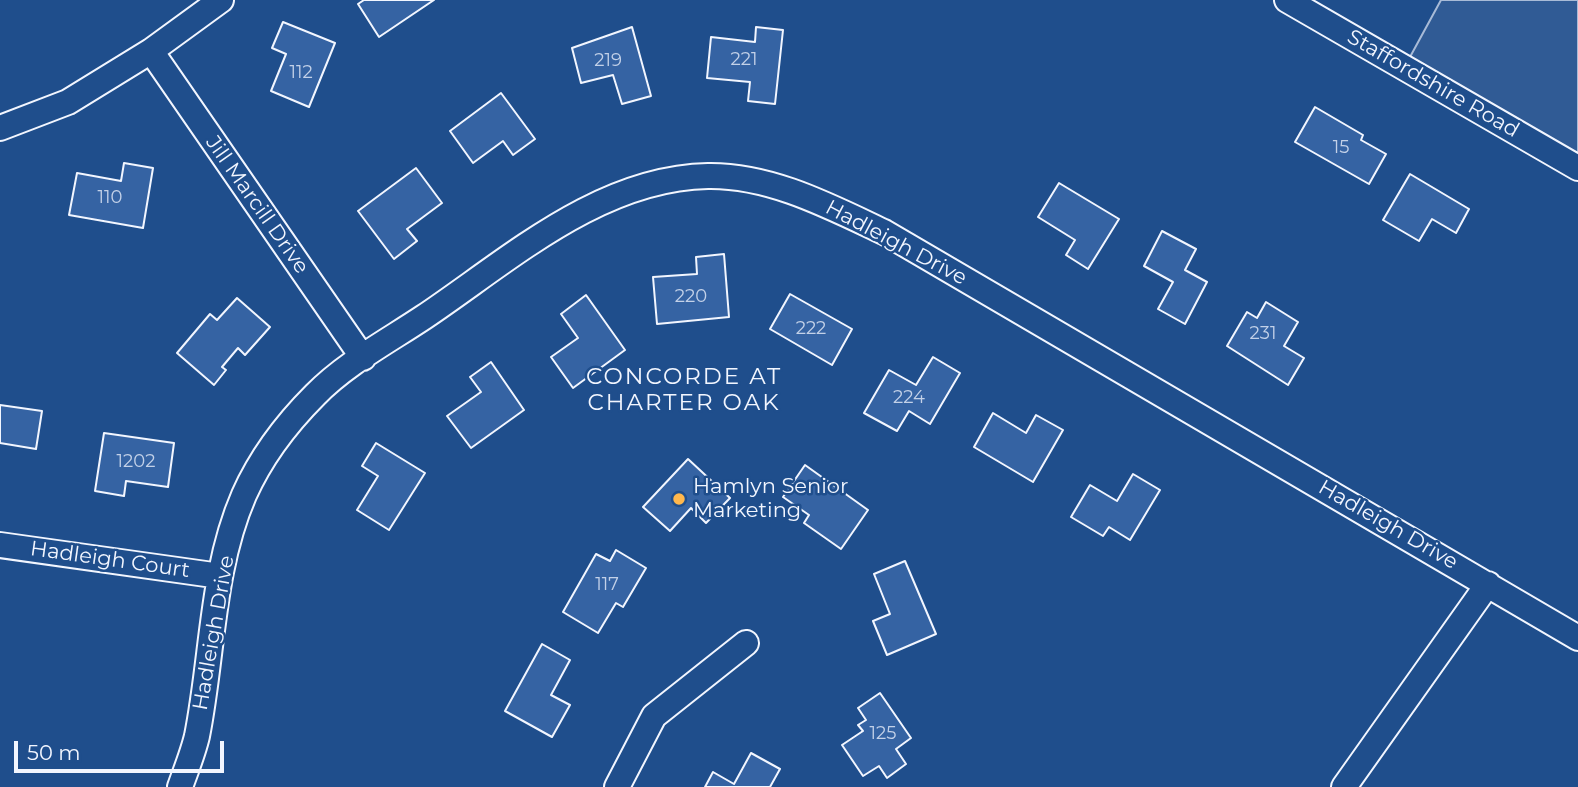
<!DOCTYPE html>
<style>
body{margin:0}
#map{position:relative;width:1578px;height:787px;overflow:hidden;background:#1f4e8c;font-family:Montserrat,sans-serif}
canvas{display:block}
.scale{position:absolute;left:14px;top:741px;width:210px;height:32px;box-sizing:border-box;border:4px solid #f2f6ff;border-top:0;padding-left:9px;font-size:21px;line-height:24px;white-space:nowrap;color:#f2f6ff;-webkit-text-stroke:5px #1f4e8c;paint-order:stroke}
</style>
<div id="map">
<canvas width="1578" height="787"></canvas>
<div class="scale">50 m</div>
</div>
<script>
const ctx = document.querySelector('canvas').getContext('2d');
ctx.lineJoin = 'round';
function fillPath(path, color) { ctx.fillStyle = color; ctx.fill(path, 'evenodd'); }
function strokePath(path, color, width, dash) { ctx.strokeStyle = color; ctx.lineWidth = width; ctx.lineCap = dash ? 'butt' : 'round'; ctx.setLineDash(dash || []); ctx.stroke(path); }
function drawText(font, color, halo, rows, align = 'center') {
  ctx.font = font + ' Montserrat,sans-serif'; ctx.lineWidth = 5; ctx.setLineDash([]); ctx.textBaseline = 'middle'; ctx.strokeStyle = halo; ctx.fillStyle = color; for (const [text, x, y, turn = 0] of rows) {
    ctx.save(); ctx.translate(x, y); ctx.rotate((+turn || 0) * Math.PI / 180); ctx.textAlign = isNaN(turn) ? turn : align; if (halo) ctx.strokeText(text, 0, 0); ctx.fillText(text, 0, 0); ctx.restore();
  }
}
const built = new Path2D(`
 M1441 0H1578V158L1404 68Z`);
fillPath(built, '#305b95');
strokePath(built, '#a8bbd7', 2);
const building = new Path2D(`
 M364 0H434L379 37 358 4Z
 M283 22 335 43 309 107 271 91 286 54 272 48Z
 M632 27 651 96 622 104 613 75 581 83 572 48Z
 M756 27 783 30 775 104 748 101 750 82 707 78 711 37 755 42Z
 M501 93 535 139 513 155 503 141 473 163 450 131Z
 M1315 107 1363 135 1361 140 1386 154 1369 184 1295 142Z
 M124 163 153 168 143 228 69 215 77 173 121 181Z
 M416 168 442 203 407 229 417 241 394 259 358 211Z
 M1410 174 1469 209 1456 233 1432 219 1419 241 1383 220Z
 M1059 183 1119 219 1088 269 1066 255 1075 240 1038 217Z
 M1162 231 1196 249 1185 270 1207 282 1185 324 1158 309 1173 282 1144 266Z
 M724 254 729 317 657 324 653 277 697 274 696 257Z
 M790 294 852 329 832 365 770 329Z
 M586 295 625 350 573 388 551 357 578 338 561 314Z
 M237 298 270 327 245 355 238 348 222 367 226 370 214 385 177 353 210 314 217 320Z
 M1266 302 1298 322 1284 346 1304 358 1288 385 1227 346 1247 312 1257 318Z
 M933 357 960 373 930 424 909 411 897 431 864 413 889 370 916 385Z
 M491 362 524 410 471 448 447 416 481 392 470 377Z
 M0 405 42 411 36 449 0 443Z
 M993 413 1026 433 1036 415 1063 430 1033 482 974 447Z
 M104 433 174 443 168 487 126 481 124 496 95 491Z
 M376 443 425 473 389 530 357 510 378 476 362 466Z
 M688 459 730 498 706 523 691 508 670 531 643 507Z
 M805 465 868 510 841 549 804 523 809 515 783 497Z
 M1133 474 1160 490 1130 540 1109 527 1103 536 1071 517 1090 485 1117 501Z
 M616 550 646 568 623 607 616 603 598 633 563 612 596 554 610 561Z
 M905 561 936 634 887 655 873 621 890 614 874 574Z
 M542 644 570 660 551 695 570 705 552 737 505 711Z
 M880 693 911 738 896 749 906 764 887 778 879 766 863 776 842 745 863 731 858 725 866 720 858 708Z
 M751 753 780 769 770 787H705L713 772 734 784Z`);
fillPath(building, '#3563a3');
strokePath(building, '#f2f6ff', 2);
const street = new Path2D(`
 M1287 0 1578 168
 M151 51 363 358
 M0 128 68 102 151 51 221 0
 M0 545 220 576
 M180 787C186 770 193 753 197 736 213 656 211 571 244 495 261 457 286 424 315 395 345 364 388 341 424 317 509 260 599 178 708 176 770 175 829 206 884 232L1578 638
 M617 787 654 716 746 643
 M1344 787 1488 584`);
strokePath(street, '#f2f6ff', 28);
strokePath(street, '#1f4e8c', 24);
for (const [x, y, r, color] of [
 [679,499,7,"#ffb74d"]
]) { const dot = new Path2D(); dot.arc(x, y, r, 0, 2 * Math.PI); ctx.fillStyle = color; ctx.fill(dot); strokePath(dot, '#1f4e8c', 2.5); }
drawText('18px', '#c3d1e8', null, [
 ["221",744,60],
 ["219",608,61],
 ["112",301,73],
 ["15",1341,148],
 ["110",110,198],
 ["220",691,297],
 ["222",811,329],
 ["231",1263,334],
 ["224",909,398],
 ["1202",136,462],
 ["117",607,585],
 ["125",883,734]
]);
drawText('21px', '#f2f6ff', '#1f4e8c', [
 ["Staffordshire Road",1433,84,30],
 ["Jill Marcill Drive",257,205,55],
 ["Hadleigh Drive",896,243,28],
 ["Hadleigh Drive",1388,525,30],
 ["Hadleigh Court",110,560,8],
 ["Hadleigh Drive",214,633,-80]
]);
drawText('21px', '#f2f6ff', '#1f4e8c', [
 ["Hamlyn Senior",693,487],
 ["Marketing",693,511]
], 'left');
ctx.letterSpacing = '2px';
drawText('23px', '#f2f6ff', '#1f4e8c', [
 ["CONCORDE AT",684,377],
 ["CHARTER OAK",684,403]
]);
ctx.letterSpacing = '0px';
</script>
